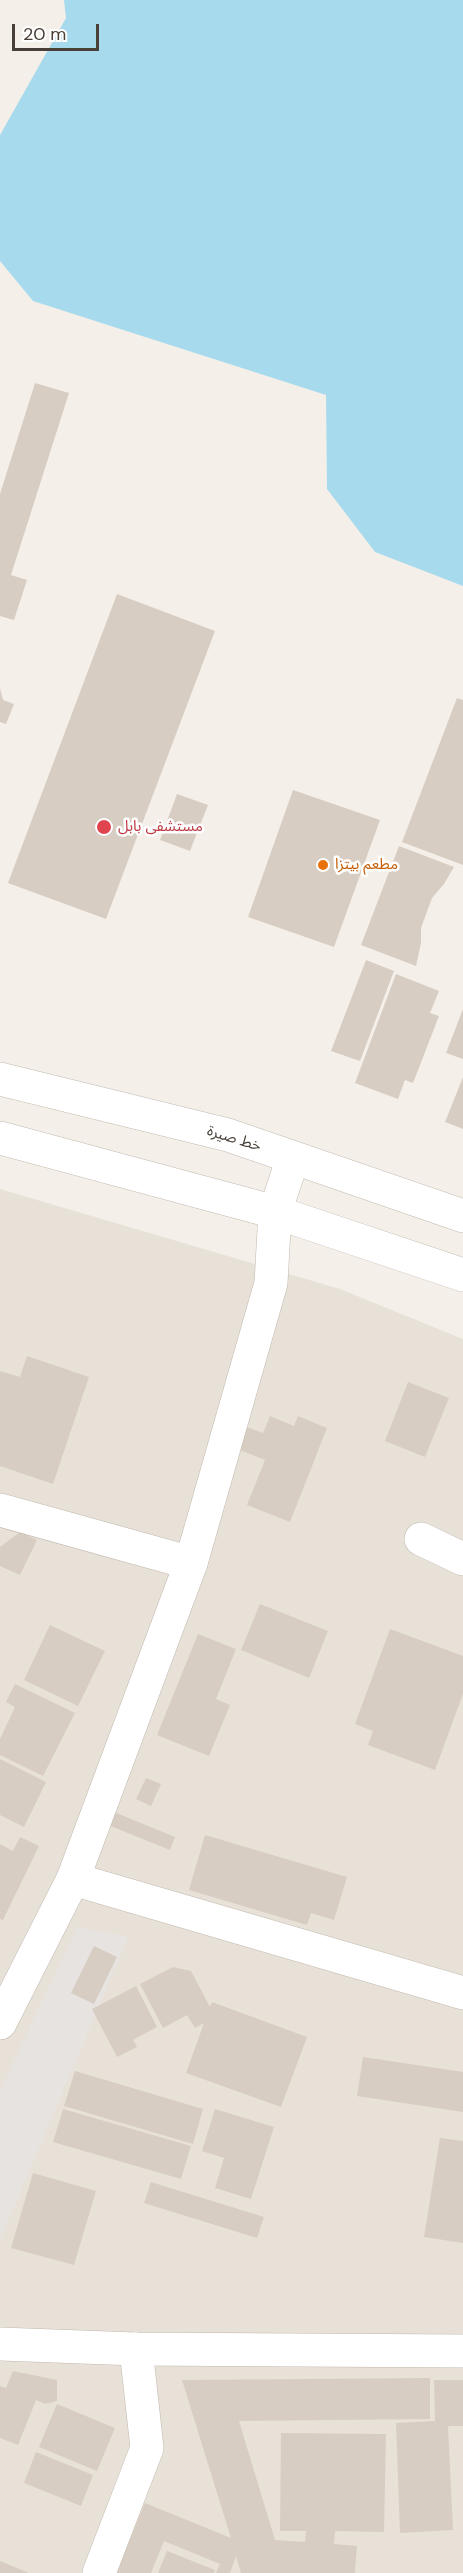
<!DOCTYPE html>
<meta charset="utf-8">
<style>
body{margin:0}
#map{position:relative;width:463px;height:2573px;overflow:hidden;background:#f4f0e9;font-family:"DM Sans",sans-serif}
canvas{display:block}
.scale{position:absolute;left:12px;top:24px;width:87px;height:27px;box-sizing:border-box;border:3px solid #484038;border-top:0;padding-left:8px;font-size:18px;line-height:21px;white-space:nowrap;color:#484038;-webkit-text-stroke:4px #fff;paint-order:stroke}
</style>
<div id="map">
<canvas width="463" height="2573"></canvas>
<div class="scale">20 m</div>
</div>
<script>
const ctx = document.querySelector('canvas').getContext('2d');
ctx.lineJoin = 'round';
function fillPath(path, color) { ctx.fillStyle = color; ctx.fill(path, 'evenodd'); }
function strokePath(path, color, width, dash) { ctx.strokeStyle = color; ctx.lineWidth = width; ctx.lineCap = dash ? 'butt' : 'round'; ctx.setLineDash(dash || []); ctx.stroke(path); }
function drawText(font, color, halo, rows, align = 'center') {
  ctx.font = font + ' "DM Sans","Noto Sans Arabic",sans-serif'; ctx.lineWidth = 5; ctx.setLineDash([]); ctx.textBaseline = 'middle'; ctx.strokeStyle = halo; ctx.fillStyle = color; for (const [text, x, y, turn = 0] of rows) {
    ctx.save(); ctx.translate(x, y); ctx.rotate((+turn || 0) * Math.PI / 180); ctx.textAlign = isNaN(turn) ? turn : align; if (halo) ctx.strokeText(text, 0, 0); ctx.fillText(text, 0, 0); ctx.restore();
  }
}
fillPath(new Path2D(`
 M0 1189 340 1289 463 1339V2573H0Z`), '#e8e1d8');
fillPath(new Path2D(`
 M77 1927 128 1937 0 2240V2091Z`), '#e6e3e1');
fillPath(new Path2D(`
 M64 0H463V586L375 552 327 489 326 395 33 301 0 261V135L66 18Z`), '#a8daee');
fillPath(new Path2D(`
 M35 383 69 393 11 575 27 580 14 620 0 616V494Z
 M117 594 215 631 106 919 8 883Z
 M0 688 3 700 14 704 6 724 0 722Z
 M457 698 463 700V865L402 842Z
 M293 790 380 820 334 947 248 917Z
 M177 794 208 805 190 851 160 840Z
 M399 846 454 867 444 884 432 898 421 928V943L416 966 361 945Z
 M366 960 394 971 360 1061 331 1051Z
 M396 974 439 991 430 1013 439 1016 413 1083 405 1080 398 1099 355 1083Z
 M463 1009V1059L446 1053Z
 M463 1077V1129L445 1122Z
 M27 1356 89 1377 53 1484 0 1466V1371L20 1377Z
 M408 1382 449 1398 425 1457 385 1441Z
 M270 1416 294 1426 298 1416 327 1428 290 1522 247 1505 265 1460 235 1448 244 1426 263 1433Z
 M20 1532 37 1540 20 1575 0 1566V1547Z
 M260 1604 328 1631 309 1678 241 1650Z
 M50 1625 105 1651 78 1706 24 1680Z
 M390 1629 463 1656V1694L435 1770 368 1745 373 1731 355 1724Z
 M198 1634 236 1649 216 1699 230 1705 209 1756 157 1735Z
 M15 1684 75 1713 43 1776 0 1755V1739L15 1707 6 1702Z
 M0 1759 46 1782 24 1827 0 1815Z
 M146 1778 161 1784 151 1806 136 1799Z
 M114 1812 175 1837 170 1850 108 1825Z
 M205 1835 347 1877 334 1920 311 1913 307 1925 189 1890Z
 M20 1837 39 1846 3 1920 0 1919V1844L13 1851Z
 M94 1946 117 1957 94 2004 71 1993Z
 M173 1967 191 1971 210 2007 212 2002 307 2037 281 2107 186 2073 204 2023 195 2028 187 2015 163 2028 140 1984Z
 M136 1986 157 2027 133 2040 137 2047 117 2057 92 2009Z
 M363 2057 463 2072V2112L357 2096Z
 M75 2071 203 2109 193 2144 64 2106Z
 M63 2109 191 2146 181 2179 53 2142Z
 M215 2109 274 2127 251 2199 215 2188 224 2158 202 2151Z
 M440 2138 463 2141V2243L424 2237Z
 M33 2173 96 2191 74 2265 11 2248Z
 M151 2182 264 2217 257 2238 144 2203Z
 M13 2371 57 2380V2401L45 2404 36 2400 18 2445 0 2438V2386L6 2388Z
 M430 2378V2419L239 2421 275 2540 305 2542 306 2531H280L281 2433 386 2434 384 2532 335 2531 334 2544 357 2546 355 2573H241L236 2556 230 2573H216L220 2564 164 2541 151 2573H116L145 2503 231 2538 182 2380Z
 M434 2380H463V2426H448L453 2530 400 2533 396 2423 435 2421Z
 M57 2404 115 2428 97 2471 39 2447Z
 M36 2452 93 2475 81 2506 24 2483Z
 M167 2551 215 2570 214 2573H158Z
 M0 2561 29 2573H0Z`), '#d8cdc2');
const minor = new Path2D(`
 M0 1510 191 1563
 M421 1539 463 1559
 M73 1879 463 1993
 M99 2573 147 2448 136 2349`);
const tertiary = new Path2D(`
 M0 1079 228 1135 463 1216
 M0 1138 275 1212 463 1275
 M0 2023 73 1879 191 1563 271 1283 275 1212 293 1158
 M0 2344 136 2349 463 2351`);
strokePath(minor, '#c2b9af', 34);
strokePath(tertiary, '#c2b9af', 34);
strokePath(minor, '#fff', 33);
strokePath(tertiary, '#fff', 33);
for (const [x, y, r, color] of [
 [104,827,8,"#e0444e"],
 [323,865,6,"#e8710a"]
]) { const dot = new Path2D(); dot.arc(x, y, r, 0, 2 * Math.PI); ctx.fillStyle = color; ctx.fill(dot); strokePath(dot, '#fff', 2); }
drawText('15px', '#be3a42', '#fff', [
 ["مستشفى بابل",118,827]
], 'left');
drawText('15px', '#c56008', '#fff', [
 ["مطعم بيتزا",335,865]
], 'left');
drawText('15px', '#484038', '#fff', [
 ["خط صيرة",234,1139,17]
]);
</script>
